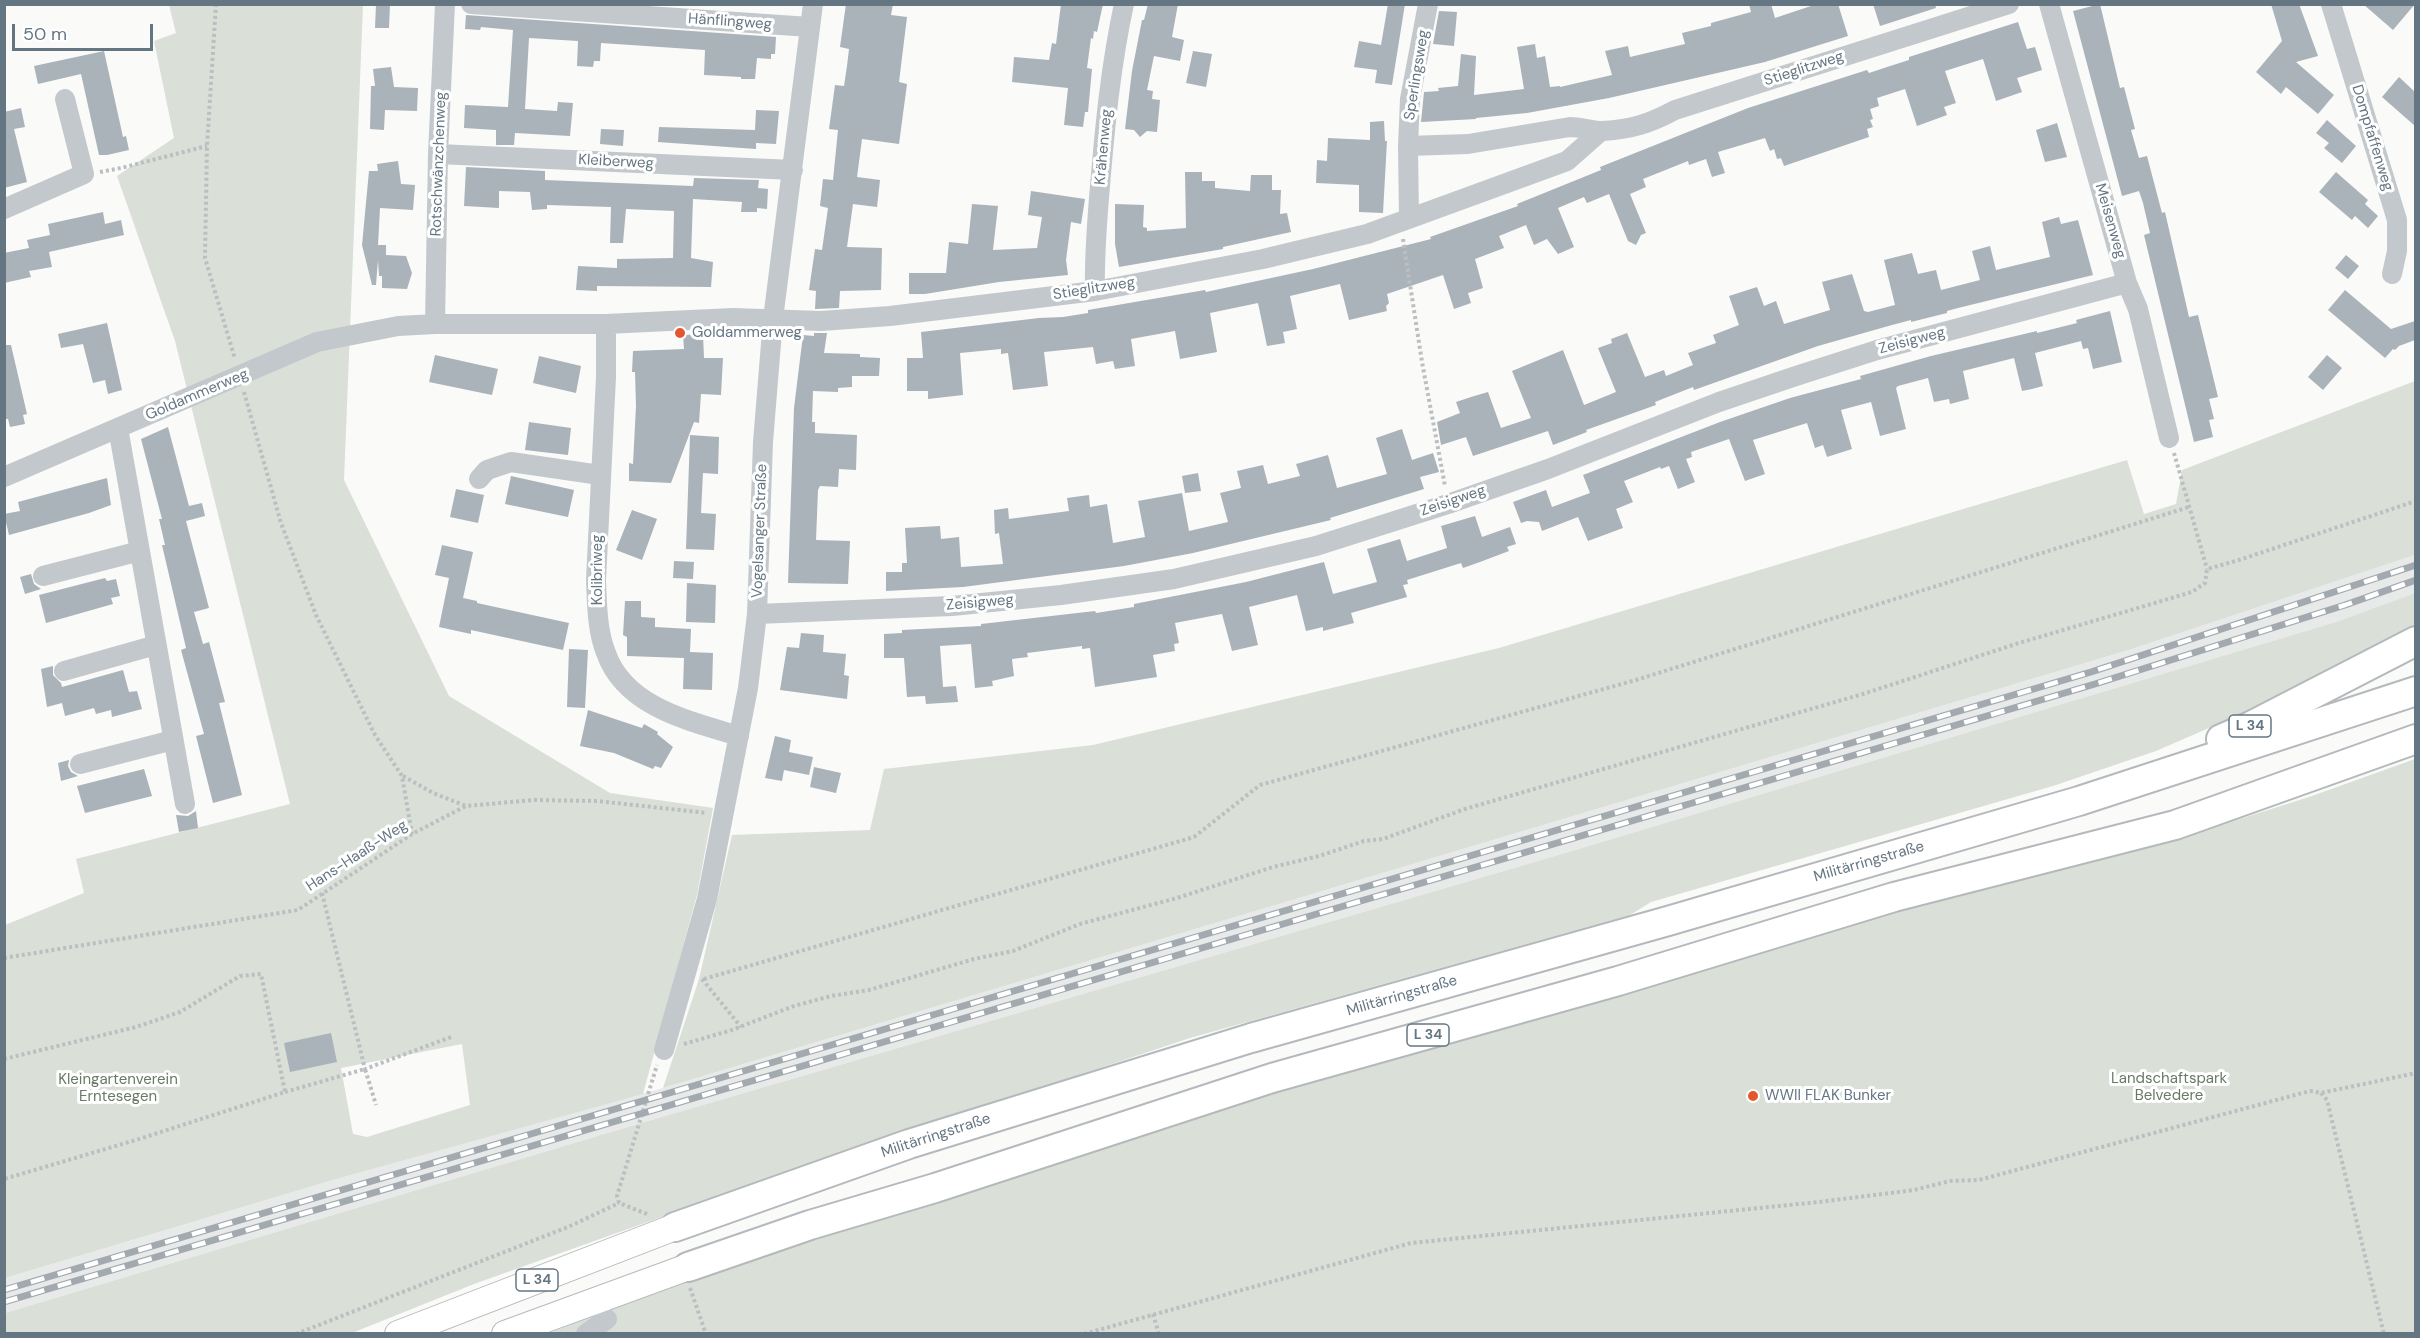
<!DOCTYPE html>
<meta charset="utf-8">
<style>
body{margin:0}
#map{position:relative;width:2420px;height:1338px;overflow:hidden;background:#fafaf8;font-family:"DM Sans",sans-serif}
canvas{display:block}
.frame{position:absolute;inset:0;border:6px solid #657683;pointer-events:none}
.scale{position:absolute;left:12px;top:24px;width:141px;height:27px;box-sizing:border-box;border:3px solid #657683;border-top:0;padding-left:8px;font-size:18px;line-height:21px;white-space:nowrap;color:#657683;-webkit-text-stroke:4px #fff;paint-order:stroke}
</style>
<div id="map">
<canvas width="2420" height="1338"></canvas>
<div class="frame"></div>
<div class="scale">50 m</div>
</div>
<script>
const ctx = document.querySelector('canvas').getContext('2d');
ctx.lineJoin = 'round';
function fillPath(path, color) { ctx.fillStyle = color; ctx.fill(path, 'evenodd'); }
function strokePath(path, color, width, dash) { ctx.strokeStyle = color; ctx.lineWidth = width; ctx.lineCap = dash ? 'butt' : 'round'; ctx.setLineDash(dash || []); ctx.stroke(path); }
function drawText(font, color, halo, rows, align = 'center') {
  ctx.font = font + ' "DM Sans",sans-serif'; ctx.lineWidth = 6; ctx.setLineDash([]); ctx.textBaseline = 'middle'; ctx.strokeStyle = halo; ctx.fillStyle = color; for (const [text, x, y, turn = 0] of rows) {
    ctx.save(); ctx.translate(x, y); ctx.rotate((+turn || 0) * Math.PI / 180); ctx.textAlign = isNaN(turn) ? turn : align; if (halo) ctx.strokeText(text, 0, 0); ctx.fillText(text, 0, 0); ctx.restore();
  }
}
fillPath(new Path2D(`
 M2415 555V593L2336 622 1555 856 631 1126 5 1313V1278L333 1180 663 1088 2132 649Z`), '#e8e9e9');
fillPath(new Path2D(`
 M169 5H363L344 480 449 696 610 793 713 808 697 895 643 1094 333 1180 5 1278V925L84 893 76 859 290 804 175 341 117 176 174 138 154 41 176 33ZM462 1044 470 1105 367 1137 353 1134 341 1068Z
 M2415 381V555L2132 649 663 1088 699 979 732 835 870 830 884 769 1093 745 1499 648 2127 460 2144 514 2176 504 2182 470Z
 M2415 593V627L2294 691 2156 751 2053 786 1651 902 1630 915 1190 1038 782 1174 474 1284 352 1333 5 1334V1313L631 1126 1555 856 2336 622Z
 M2415 759V1333L547 1334 697 1276 1088 1142 2142 840 2205 830 2309 797Z`), '#dadfd7');
fillPath(new Path2D(`
 M376 4H390L389 28H375Z
 M846 4H893L891 15 907 17 899 82 907 84 899 144 862 139 857 177 880 180 877 207 853 204 847 247 882 248 881 290 840 291 839 308 815 309 816 291 809 290 815 249 822 250 828 208 820 206 823 179 833 180 838 130 829 129 835 85 844 86 847 66 849 49 840 47Z
 M1061 4H1103L1097 32 1094 31 1093 39 1091 38 1087 68 1092 69 1088 112H1085L1083 127 1064 125 1068 88 1012 82 1014 57 1049 60 1052 43 1056 44Z
 M1148 4H1178L1172 37 1184 40 1180 61 1154 56 1147 90 1153 91 1152 99 1160 100 1157 132 1147 131 1140 137 1134 130 1125 129 1132 71 1142 20H1144Z
 M1388 4H1405L1392 85 1375 83 1377 70 1354 67 1359 41 1381 45Z
 M1749 4H1771L1775 18 1817 4H1838L1848 36 1765 62 1609 98 1527 113 1476 118V119L1421 122 1424 92 1439 91 1438 88 1458 86 1461 54 1476 56 1474 95 1524 89 1517 47 1535 44 1537 58 1545 56 1550 87 1560 86V87L1612 75 1605 51 1628 46 1630 57 1685 44 1682 33 1711 26V23L1751 12Z
 M1873 4H1935L1936 8 1880 26Z
 M2100 4 2120 88 2124 87 2135 129 2131 130 2139 158 2147 156 2162 213 2165 212 2189 317 2198 315 2218 397 2209 399 2214 419 2209 420 2213 437 2194 442 2144 235 2150 233 2143 203 2139 191 2122 196 2073 11Z
 M2271 4H2299L2318 56 2296 62 2334 95 2318 114 2286 87 2281 94 2256 72 2282 41Z
 M2363 4H2415L2393 30Z
 M1439 11 1457 12 1454 46 1433 44Z
 M466 15 776 37 775 54H771V59L757 58 755 79H741V77L704 75 705 50 601 43 600 61H594L593 67 577 66 578 41 529 38 525 109 557 111 558 102 573 103 570 136 515 133 514 145H496V130L464 128 465 105 508 107 513 30 481 27 480 30 465 29Z
 M2018 22 2027 49 2035 47 2042 70 2017 78 2022 92 1996 101 1983 59 1945 71 1956 103 1944 107 1947 115 1917 126 1905 89 1877 98 1879 106 1870 109 1873 119 1870 120 1873 127 1867 129 1869 137 1784 166 1781 158 1777 159 1774 149 1770 151 1765 138 1718 152 1725 173 1712 177 1706 159 1689 165 1688 161 1643 179 1646 187 1630 194 1646 233 1641 235 1636 245 1628 241 1609 194 1587 203 1584 197 1558 208 1574 247 1558 254 1547 239 1534 245 1526 225 1499 236 1504 248 1475 259 1483 288 1468 293 1471 303 1454 309 1443 275 1387 294 1389 303 1386 306 1387 311 1349 320 1340 284 1290 296 1297 329 1283 332 1285 343 1267 346 1258 303 1210 313 1217 352 1180 359 1175 331 1131 339 1135 366 1115 369 1113 361 1096 364 1093 347 1044 352 1048 386 1013 390 1008 353 1001 354V349L960 353 963 395 928 399V391H907V358H923L921 332 1039 318 1063 317 1088 313V310L1205 290 1206 292 1313 269 1431 239 1430 237 1518 206 1517 204 1601 170 1600 167 1748 108 1867 70 1869 73 1887 67 1909 60V57Z
 M104 51 123 137 126 136 129 150 107 155H99L81 74 38 84 34 66Z
 M1193 51 1212 54 1206 87 1186 83Z
 M391 67 394 87 418 88 417 111 385 110 384 130 370 129 371 86H375L373 69Z
 M2399 77 2415 92V126L2382 97Z
 M21 108 25 127 14 129 27 182 4 188V112Z
 M756 110 779 111 776 144 756 143V149L658 142 659 127 755 130Z
 M2327 120 2356 146 2342 163 2324 148 2329 143 2316 133Z
 M1384 121 1385 141H1387L1383 213 1359 212V185L1316 183 1317 160 1327 161 1328 138 1370 140V122Z
 M2057 123 2067 157 2045 162 2036 130Z
 M601 129 624 130 623 146 600 144Z
 M398 161 401 184 415 185 413 210 380 208 378 245H386V255L406 256 412 273 407 289 382 288V276H379L378 260 376 285H372L362 245 369 171H378L377 164Z
 M466 167 545 171V180L693 186 694 178 759 180 758 188 768 189 767 209 757 208V212H741L742 202 693 199 691 258 713 262 711 287 597 286V291L576 290 578 266 617 268V259L673 258 674 211 626 209 623 243H610L611 207 547 205V209L532 210 530 192 499 191V208L464 206Z
 M1185 172H1202V181H1215V188L1250 191 1251 175H1272V190H1281L1280 214 1287 213 1291 232 1223 247V249L1119 267 1115 244V204L1144 205 1143 227 1147 228V231L1186 228Z
 M2336 172 2368 200 2365 204 2378 216 2368 228 2355 216 2352 220 2319 192Z
 M1031 191 1085 199 1081 224 1071 222 1066 260 1068 275 999 282 925 294H909V273H946L949 242 968 244 972 204 998 206 993 250 1037 248 1042 217 1028 215Z
 M103 212 105 224 121 220 124 235 49 252 52 267 29 271 31 277 4 283V253L29 248 27 240 50 235 48 224Z
 M2059 217 2061 224 2078 220 2093 275 1958 308 1947 311V313L1911 322V320L1892 325 1818 346 1694 390 1693 387 1655 402 1656 405 1586 430 1587 432 1553 445 1548 431 1473 456 1466 437 1441 445 1437 422 1460 413 1456 402 1471 397 1488 392 1501 428 1531 418 1512 371 1563 350 1584 405 1616 392 1598 348 1612 343 1611 339 1627 333 1645 377 1664 370 1666 376 1693 365 1688 353 1716 343 1713 335 1739 325 1729 296 1757 287 1764 306 1776 301 1784 324 1830 310 1822 282 1852 274 1864 311 1868 312 1895 305 1884 260 1912 253 1918 274 1936 270 1941 290 1980 280 1972 251 1990 246 1996 270 2050 257 2042 222Z
 M2346 255 2359 266 2348 279 2335 268Z
 M2345 290 2391 329 2415 321V340L2399 346 2395 350 2393 349 2385 358 2328 310Z
 M2110 311 2122 362 2093 369 2088 348 2083 349 2081 341 2035 353 2043 386 2032 389 2022 391 2014 358 1963 371 1969 399 1950 404 1949 399 1934 402 1928 378 1898 386 1896 388 1906 429 1880 436 1871 402 1841 410 1852 449 1827 457 1823 445 1815 448 1807 423 1753 440 1765 474 1745 481 1729 439 1691 452 1692 457 1686 459 1695 482 1678 489 1669 466 1661 469 1660 467 1624 481 1633 502 1616 509 1623 528 1588 541 1578 517 1542 531 1539 522 1527 521 1521 523 1513 502 1546 490 1552 507 1590 493 1583 475 1720 422 1790 398 1861 379 1860 376 1931 356 2037 331V333L2077 323 2076 320Z
 M107 323 122 390 108 394 105 380 93 383 83 344 61 348 58 334Z
 M814 333H827L824 353 860 354V357L880 358 879 376H852V387L838 388V392L813 391 812 422H815V433L857 435 856 470 839 469 838 487 820 486 818 490 816 540 850 541 848 584 788 583 794 408 803 335 814 336Z
 M703 334 704 358H723L721 395 701 394 699 423 694 422 671 483 629 481V463L633 464 636 406 635 372H632L633 351 684 349 683 335Z
 M4 345H11L27 414 23 415 25 424 10 427 8 419H4Z
 M435 355 498 369 492 395 429 382Z
 M2327 355 2342 368 2323 390 2308 377Z
 M539 356 581 366 576 393 533 383Z
 M529 422 571 428 568 455 525 450Z
 M168 427 189 506 202 503 205 516 186 521 209 608 194 612 203 644 209 642 225 702 219 703 242 795 213 803 196 736 204 734 181 650 186 648 162 545H165L159 519H162L141 439Z
 M1402 429 1412 460 1433 453 1439 472 1420 477 1424 489 1330 518 1331 520 1193 553 1124 566 963 587 886 591V572H902V563H907L905 528 940 526 941 539 959 537 961 567 1003 564 999 533 995 534 994 510 1008 508 1009 519 1069 511 1067 498 1089 495 1090 507 1107 504 1113 543 1145 537 1138 501 1182 493 1189 531 1228 522 1220 493 1241 488 1237 471 1263 465 1268 484 1300 476 1296 464 1328 455 1337 488 1387 474 1376 438Z
 M690 435 719 437 718 474 703 473 701 513 716 514 714 550 686 549Z
 M1198 473 1201 491 1185 493 1182 476Z
 M511 476 574 490 568 517 505 504Z
 M107 478 111 505 89 513 9 535 4 514 20 511 18 502Z
 M456 489 484 495 478 523 450 517Z
 M632 510 657 519 642 560 616 550Z
 M1475 516 1482 537 1510 527 1516 544 1507 547 1509 551 1480 562 1463 568 1461 563 1407 580 1408 584 1403 585 1407 597 1351 613 1354 623 1323 631V627L1306 631 1297 595 1249 607 1258 645 1232 651 1222 614 1175 623 1179 643 1174 644 1175 651 1153 655 1157 677 1095 687 1090 648 1082 649V646L1027 653 1028 657 1012 659 1014 676 992 681 993 686 975 688 971 644 940 646 943 687 956 686 958 702 926 704 925 696 907 697 904 658H884V634L902 633V630L981 626V624L1095 611 1096 613 1134 607V604L1246 582 1324 562 1333 594 1377 582 1367 549 1400 539 1407 561 1447 548 1441 526Z
 M442 545 473 552 463 598 477 601V603L569 623 563 650 471 630V634L439 627 449 578 435 575Z
 M674 561 694 562 693 579 673 578Z
 M31 574 34 584 41 589 25 594 20 577Z
 M105 578 107 581 116 579 120 596 111 598 113 604 46 623 39 595Z
 M687 583 716 585 715 623 686 622Z
 M625 601H641V617L655 618V627L691 629 690 652 713 653 712 690 683 689 684 658 627 656V637L623 635Z
 M801 633 824 635 823 652 846 654 844 675 849 676 847 699 780 690 787 647 799 648Z
 M569 649 588 650 585 708 567 707Z
 M53 666V675L61 683 62 687 123 670 129 692 137 691 142 709 112 717 111 710 96 714 94 708 65 716 62 703 47 707 41 669Z
 M588 710 642 728 644 724 658 732 657 734 673 747 661 768 655 766 653 769 614 753 580 746Z
 M775 736 791 740 789 752 813 757 809 775 784 770 782 781 765 778Z
 M69 760 68 766 71 772 78 776 61 781 58 763Z
 M814 767 841 773 836 793 810 787Z
 M144 769 152 796 85 813 77 786Z
 M196 811 198 828 179 832 176 815 188 816Z
 M331 1033 337 1062 290 1072 284 1043Z`), '#aab3b9');
const major = new Path2D(`
 M398 1334 675 1227
 M505 1334 688 1267`);
const highway = new Path2D(`
 M2221 739 2251 726 2416 641
 M675 1227 909 1144 1251 1038 1668 921 2079 801 2416 691
 M688 1267 810 1225 935 1188 1272 1078 1618 981 1894 897 2175 825 2416 739`);
strokePath(major, '#b5babe', 28);
strokePath(highway, '#b4b9bd', 32);
strokePath(new Path2D(`
 M216 4 207 146 205 258 235 359
 M100 172 121 168 207 146
 M1403 239 1422 362 1445 486
 M244 392 281 523 316 615 375 735 402 776 412 834
 M2174 453 2207 569
 M403 776 433 793 466 806
 M322 893 365 1069 451 1037
 M4 958 298 910 412 834 466 806 533 800 597 801 707 813
 M702 979 741 1027
 M704 979 1194 837 1260 785 1636 680 2189 507
 M684 1044 732 1030 794 1006 831 996 869 990 974 959 1013 951 1080 924 1177 898 1273 867 1319 856 1364 841 1383 839 1465 809 1863 694 2019 643 2192 592 2205 583 2207 569 2236 561 2416 501
 M4 1059 136 1027 180 1012 240 976 261 974 285 1092 136 1140 4 1179
 M285 1092 365 1069 376 1105
 M2321 1093 2327 1100 2384 1334
 M647 1214 619 1203 617 1196 657 1065
 M690 1288 706 1334
 M1153 1314 1159 1334
 M296 1334 568 1227 619 1203
 M1084 1334 1411 1243 1819 1202 1914 1190 1950 1181 1979 1180 2310 1091 2321 1093 2416 1073`), '#bbbfc2', 4, [3, 3]);
strokePath(new Path2D(`
 M471 4 810 27
 M2049 4 2127 283 2138 309 2169 438
 M2331 4 2397 220V251L2392 274
 M1408 146 1468 144 1570 127C1581 127 1592 131 1603 131 1632 129 1649 124 1675 110L2009 4
 M438 154 793 170
 M4 209 84 174 65 99
 M1409 219 1408 146 1410 99 1428 4
 M1095 291C1094 256 1097 221 1100 186 1105 125 1111 64 1124 4
 M435 324 438 154 445 4
 M606 324V377L596 580C597 603 597 631 606 653 625 707 689 721 739 736
 M118 428 185 804
 M4 477 317 342 398 326 435 324H606L733 318 821 321 890 316 1095 291 1263 259 1367 234 1567 161 1601 131
 M479 479 487 470 511 462 600 475
 M43 576 140 551
 M757 614 952 606 1061 595 1174 579 1316 546 1448 504 1548 469 1719 402 1796 376 1877 350 2127 283
 M64 671 156 645
 M80 764 173 740
 M664 1050 707 899 748 688 757 614 763 442 773 319 813 4
 M586 1334 607 1319`), '#c3c8cc', 20);
strokePath(major, '#fff', 26);
strokePath(highway, '#fff', 28);
const rail = new Path2D(`
 M4 1290 2091 672 2416 565
 M4 1302 2095 684 2345 605 2416 580`);
strokePath(rail, '#a2aab0', 7);
strokePath(rail, '#fff', 4.5, [14]);
for (const [x, y, r, color] of [
 [680,333,6,"#e4572e"],
 [1753,1096,6,"#e4572e"]
]) { const dot = new Path2D(); dot.arc(x, y, r, 0, 2 * Math.PI); ctx.fillStyle = color; ctx.fill(dot); strokePath(dot, '#fff', 2); }
for (const [x, y, w] of [
 [2250,726,42],
 [1428,1035,42],
 [537,1280,42]
]) { const box = new Path2D(); box.roundRect(x - w / 2, y - 11, w, 22, 4.5); ctx.fillStyle = '#fff'; ctx.fill(box); strokePath(box, '#657683', 1.5); }
drawText('bold 14px', '#657683', null, [
 ["L 34",2250,726],
 ["L 34",1428,1035],
 ["L 34",537,1280]
]);
drawText('15px', '#657683', '#fff', [
 ["Hänflingweg",730,22,4],
 ["Stieglitzweg",1804,69,-18],
 ["Sperlingsweg",1417,75,-81],
 ["Dompfaffenweg",2372,138,73],
 ["Krähenweg",1104,147,-85],
 ["Kleiberweg",616,162,3],
 ["Rotschwänzchenweg",439,164,-88],
 ["Meisenweg",2110,221,74],
 ["Stieglitzweg",1094,289,-9],
 ["Zeisigweg",1912,341,-15],
 ["Goldammerweg",197,395,-23],
 ["Zeisigweg",1453,501,-19],
 ["Vogelsanger Straße",760,531,-88],
 ["Kolibriweg",598,570,-90],
 ["Zeisigweg",980,603,-5],
 ["Hans-Haaß-Weg",357,856,-33],
 ["Militärringstraße",1869,862,-16],
 ["Militärringstraße",1402,996,-16],
 ["Militärringstraße",936,1136,-18]
]);
drawText('15px', '#657683', '#fff', [
 ["Goldammerweg",692,333],
 ["WWII FLAK Bunker",1765,1096]
], 'left');
drawText('15px', '#687a64', '#fff', [
 ["Landschaftspark",2169,1079],
 ["Belvedere",2169,1096],
 ["Kleingartenverein",118,1080],
 ["Erntesegen",118,1097]
]);
</script>
